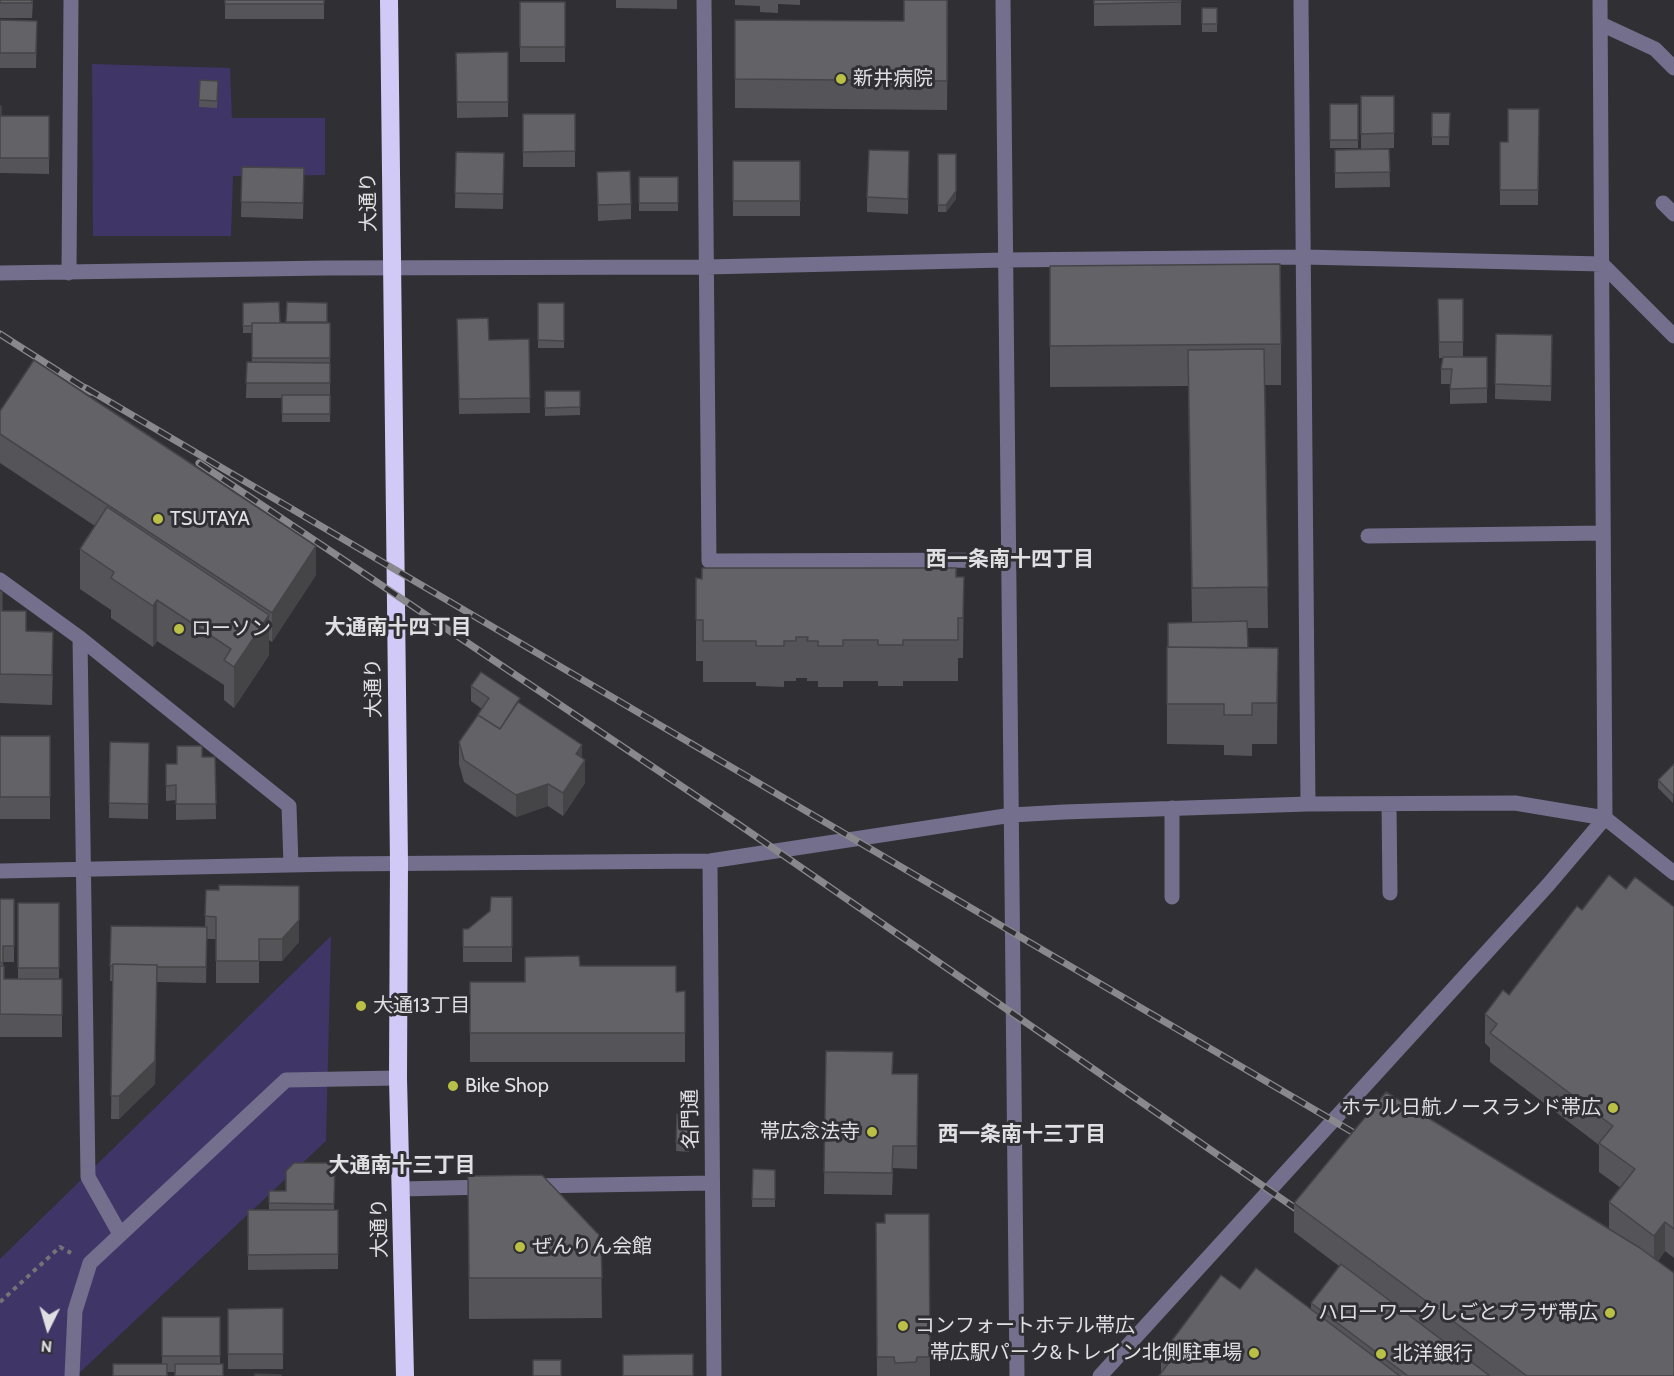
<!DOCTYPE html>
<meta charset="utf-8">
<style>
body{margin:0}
#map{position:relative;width:1674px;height:1376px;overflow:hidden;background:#302f34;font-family:Cabin,sans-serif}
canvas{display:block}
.north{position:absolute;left:18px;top:1298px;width:60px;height:60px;-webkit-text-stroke:4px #302f34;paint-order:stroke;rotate:185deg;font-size:16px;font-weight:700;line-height:24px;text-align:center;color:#e0dfe2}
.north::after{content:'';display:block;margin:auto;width:21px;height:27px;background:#e0dfe2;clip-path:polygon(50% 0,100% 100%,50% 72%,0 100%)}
</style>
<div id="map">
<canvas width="1674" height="1376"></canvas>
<div class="north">N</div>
</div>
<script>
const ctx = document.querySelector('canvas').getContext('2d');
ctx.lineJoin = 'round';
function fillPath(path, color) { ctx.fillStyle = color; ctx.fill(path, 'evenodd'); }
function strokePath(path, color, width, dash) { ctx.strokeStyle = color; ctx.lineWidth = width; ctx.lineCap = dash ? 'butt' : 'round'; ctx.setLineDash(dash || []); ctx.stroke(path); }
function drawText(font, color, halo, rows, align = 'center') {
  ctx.font = font + ' Cabin,"Noto Sans JP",sans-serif'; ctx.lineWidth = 6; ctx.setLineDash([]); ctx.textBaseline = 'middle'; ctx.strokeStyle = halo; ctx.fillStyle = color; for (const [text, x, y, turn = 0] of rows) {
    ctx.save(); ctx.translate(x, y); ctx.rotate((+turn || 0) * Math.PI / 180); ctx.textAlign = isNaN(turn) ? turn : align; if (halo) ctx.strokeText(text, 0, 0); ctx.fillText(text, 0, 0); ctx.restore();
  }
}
fillPath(new Path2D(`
 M92 64 230 68 232 118H325V175L233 176 231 236H93Z
 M331 936 326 1141 76 1376H0V1259Z`), '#403567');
strokePath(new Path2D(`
 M0 1302 60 1247 71 1253`), '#747378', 4, [4.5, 4.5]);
strokePath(new Path2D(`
 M704 0 709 561 1010 560
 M1003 0 1017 1376
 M1301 0 1308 804
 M1601 24 1655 49 1674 68
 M1663 203 1674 214
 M0 273 327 268 707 267 1004 260 1304 257 1602 264 1674 336
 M69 273 71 0
 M1368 536 1603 533
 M0 580 80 638 88 1177 120 1234
 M80 638 289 806 291 865
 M1389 804 1390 893
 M710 861 714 1376
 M0 871 337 864 710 861 1012 815 1064 812 1308 804 1515 803 1605 818 1674 873
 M1172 897V808
 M532 1186 712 1183
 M402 1189 487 1187
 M72 1376 75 1311 90 1263 286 1080 398 1078
 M1100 1376 1548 885 1605 818 1600 0`), '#736f8c', 15);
strokePath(new Path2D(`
 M389 0 399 863 398 1078 405 1376`), '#d1caf6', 18);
const rail = new Path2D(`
 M0 334 91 392
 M86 388 1366 1140
 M199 463 738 824 1308 1217`);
strokePath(rail, '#89888c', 7);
strokePath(rail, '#302f34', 4.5, [14]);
fillPath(new Path2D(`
 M0 0H33L32 18H0Z
 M225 0H324V19H225Z
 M616 0H677V9L616 8Z
 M735 0H800V5L778 4V13L760 12V6L735 5Z
 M948 0 947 110 735 108V20L904 21Z
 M1094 0H1181V25L1094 26Z
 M520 2H565V62H520Z
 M1202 8H1217V32H1202Z
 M0 20 37 21 36 68H0Z
 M508 52V117L457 118 456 53Z
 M200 80 218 81 217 108 199 107Z
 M1361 96H1394V148L1361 149Z
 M1330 104H1358V148H1330Z
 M0 106 1 116H49V174L0 173Z
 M1539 109 1538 205H1500V142H1508Z
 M1432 113H1450L1449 145H1432Z
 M523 114H575V167H523Z
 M1389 149 1390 187 1335 188V150Z
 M909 151 908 214 867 212V197Z
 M456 152 504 153 503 209 455 208Z
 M938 154 956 199 946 212H938Z
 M733 161H800V216H733Z
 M242 167 304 168 303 219 241 217Z
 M597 172 631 204V219L598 221Z
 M639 177H678V211H639Z
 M1050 266 1281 344V385H1265L1268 628H1247L1248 648H1278L1277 744H1252V756L1224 755V745L1167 744V647H1168L1192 622 1188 386 1050 387Z
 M1438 299H1463V357H1487V403L1450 404V384H1441V369L1443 358H1439Z
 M243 303 280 323H286V322L327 303V323H330V422H282V398H246L247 362H252V333H243Z
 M538 303H564V348H538Z
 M457 319 489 340 529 339 530 413 459 414Z
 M1496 334 1552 351 1551 401 1495 399Z
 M545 391H580V415L545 416Z
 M0 411 316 575 272 642 269 640V655L234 708 224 700V685L157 641 153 647 111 618V610L80 589V549L95 526 0 463Z
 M964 577 963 658H958V681H903V686H878V681H843V687H818V681H807V678H796V681H784V687L756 686V682H703V661H696V578Z
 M0 591 2 611 26 631 53 661 52 705 0 703Z
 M471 686 520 703 582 758 585 783 563 816 548 806 516 817 464 782 459 764V742L482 709 471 701Z
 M0 736H50V819H0Z
 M110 742 149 743 148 819 109 818Z
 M202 757H215L216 819 176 820V800L166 801V764H177Z
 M1674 764 1673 803 1658 788V780Z
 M1626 889 1674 907V1258L1665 1251 1658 1261 1674 1376H1159L1161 1374V1355L1240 1289 1311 1309V1303L1339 1266 1294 1232V1203L1609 1229V1202L1621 1188 1599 1172V1145L1490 1062V1048L1485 1043V1014L1509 995 1582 910Z
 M206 890 299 942 282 961H259V983H216V939H207L206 983 157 982 155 1084 119 1119H111L113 981H110L111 926 205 927Z
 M512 897V962H463V929H468Z
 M0 899H14V962H3L4 979H18V903H59V979H62V1037H0Z
 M580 966 676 992 685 991V1062H470V982H525Z
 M826 1051 893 1074H918L917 1169 893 1168 892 1195 824 1194Z
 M677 1114H690L689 1152 676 1151Z
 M335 1163 334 1210H338V1269L248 1270V1210H269V1191H286Z
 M753 1169 775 1170V1207H752Z
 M468 1176 601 1237 602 1318 469 1319Z
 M929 1214 930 1376H877L876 1223H885Z
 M283 1308V1369H228V1309Z
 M162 1317H220V1364L175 1372H167L162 1364Z`), '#545459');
fillPath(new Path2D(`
 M956 162V199L946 212V205Z
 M316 546V575L272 642V613Z
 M157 600V641L153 647V606Z
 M269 615V655L234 708V667Z
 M582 745V764L585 760V783L563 816V793L576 754Z
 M548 784V806L516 817V795Z
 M299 908V942L282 961V939Z
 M157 987 155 1084 119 1119V1096Z
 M1665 1222V1251L1654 1265V1236Z`), '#454548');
const building = new Path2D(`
 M0 0H32V3H0Z
 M225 0H324V4H225Z
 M904 0H947V81L735 79V20L904 21Z
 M1094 0H1181V2L1094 4Z
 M520 2H565V47H520Z
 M1202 8H1217V24H1202Z
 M0 20 37 21 36 53H0Z
 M508 52V102H457L456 53Z
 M200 80 218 81 217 101 199 100Z
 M1361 96H1394V133L1361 134Z
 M1330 104H1358V140H1330Z
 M0 106H1V116H49V158H0Z
 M1508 109H1539L1538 190H1500V142H1508Z
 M1432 113H1450L1449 137H1432Z
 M523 114H575V151L523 152Z
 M1389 149 1390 172 1335 173V150Z
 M869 150 909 151 908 199 867 197Z
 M456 152 504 153 503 194 455 193Z
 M938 154H956V191L946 205H938Z
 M733 161H800V201H733Z
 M242 167 304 168 303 203 241 202Z
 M630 171 631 204 598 205 597 172Z
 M639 177H678V203H639Z
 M1280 264 1281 344 1050 346V266Z
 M1438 299H1463V342H1439Z
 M279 302 280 323H252V326H243V303Z
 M287 302 327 303V322H286Z
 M538 303H564V341L538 340Z
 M488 318 489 340 529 339 530 398 459 399 457 319Z
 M252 323H330V358H252Z
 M1496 334 1552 335 1551 386 1495 384Z
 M1264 349 1268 587 1192 588 1188 350Z
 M1443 357H1487V388L1450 389 1452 369H1441Z
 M34 360 316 546 272 613 0 434V411Z
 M247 362 330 363V383H246Z
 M545 391H580V407L545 408Z
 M282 395H330V414H282Z
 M107 507 269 615 234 667 224 660 231 649 157 600 153 606 111 578 114 572 80 549Z
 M702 568H956V577H964L963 618H958V640H903V645H878V640H843V646H818V641H807L808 637H796V641H784V646H756V641H703V620H696V578L702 579Z
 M0 591H2V611H26V631L53 632 52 675 0 674Z
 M1247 621 1248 648 1168 647V623Z
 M1167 647 1278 648 1277 703H1252V715H1224V704H1167Z
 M481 672 520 698 500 729 478 715 477 716 489 698 471 686Z
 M518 702 582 745 576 754 585 760 563 793 548 784 516 795 464 760 459 742 478 715 500 729Z
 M0 736H50V797H0Z
 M110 742 149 743 148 804 109 803Z
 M177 746H202V757H215L216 804H176V785L166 786V764H177Z
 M1674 764V794L1673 795 1658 780Z
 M1609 875 1626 889 1635 877 1674 907V1229L1665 1222 1654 1236 1609 1202 1635 1169 1599 1143 1613 1126 1490 1033 1497 1024 1485 1014 1503 990 1509 995 1577 906 1582 910Z
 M219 885 299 886V920L282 939H259V961H216V917L205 916 206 890H219Z
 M491 897H512V947H463V929H468L490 911Z
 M0 899H14V946H3V963H0Z
 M18 903H59V968H18Z
 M111 926 207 927 206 967H157V965L113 964V966H110Z
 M579 956 580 966H676V992L685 991V1033H470V982H525V957Z
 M113 964 157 965 155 1061 119 1096H111Z
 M0 966H4V979H62V1015L0 1014Z
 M826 1051 893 1052 892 1074H918L917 1146H893L892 1173 824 1172Z
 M1386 1092 1640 1248 1674 1273V1376H1527L1294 1203Z
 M677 1114H690L689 1144 676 1143Z
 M294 1163H335L334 1204 269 1203V1191H286V1171Z
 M753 1169 775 1170V1199H752Z
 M542 1175 601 1237 602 1278H469L468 1176Z
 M248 1210H338V1254L248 1255Z
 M885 1214H929L930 1357H917L916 1362 895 1363 894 1357H877L876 1223H885Z
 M1341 1264 1490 1376H1408L1311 1303Z
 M1256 1268 1400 1376H1159L1170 1361 1161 1355 1221 1275 1240 1289Z
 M283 1308V1354H228V1309Z
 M162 1317H220V1356H162Z
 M693 1354V1376H623V1355Z
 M533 1360H561V1376H533Z
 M113 1364H167V1376H113Z
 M175 1364H223V1376H175Z
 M255 1374 281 1375V1376H255Z`);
fillPath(building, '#626267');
strokePath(building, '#454548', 1.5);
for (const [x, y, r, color] of [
 [841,79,6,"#bac045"],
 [158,519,6,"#bac045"],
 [179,629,6,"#bac045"],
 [361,1006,6,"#bac045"],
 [453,1086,6,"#bac045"],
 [1613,1108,6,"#bac045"],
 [872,1132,6,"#bac045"],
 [520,1247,6,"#bac045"],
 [1610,1313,6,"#bac045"],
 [903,1326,6,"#bac045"],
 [1254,1353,6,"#bac045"],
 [1381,1354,6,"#bac045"]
]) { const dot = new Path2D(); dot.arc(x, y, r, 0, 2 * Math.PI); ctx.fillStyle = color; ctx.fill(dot); strokePath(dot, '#302f34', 2); }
drawText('20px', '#e0dfe2', '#302f34', [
 ["新井病院",853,79],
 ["TSUTAYA",170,519],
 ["ローソン",191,629],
 ["大通13丁目",373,1006],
 ["Bike Shop",465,1086],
 ["ホテル日航ノースランド帯広",1601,1108,"right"],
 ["帯広念法寺",860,1132,"right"],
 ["ぜんりん会館",532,1247],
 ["ハローワークしごとプラザ帯広",1598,1313,"right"],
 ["コンフォートホテル帯広",915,1326],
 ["帯広駅パーク&トレイン北側駐車場",1242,1353,"right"],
 ["北洋銀行",1393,1354]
], 'left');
drawText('20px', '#e0dfe2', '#302f34', [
 ["大通り",369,202,-91],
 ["大通り",374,688,-91],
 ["名門通",691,1119,-91],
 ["大通り",380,1228,-91]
]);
drawText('bold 21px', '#e0dfe2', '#302f34', [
 ["西一条南十四丁目",1010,560],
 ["大通南十四丁目",398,628],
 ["西一条南十三丁目",1022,1135],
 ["大通南十三丁目",402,1166]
]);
</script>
